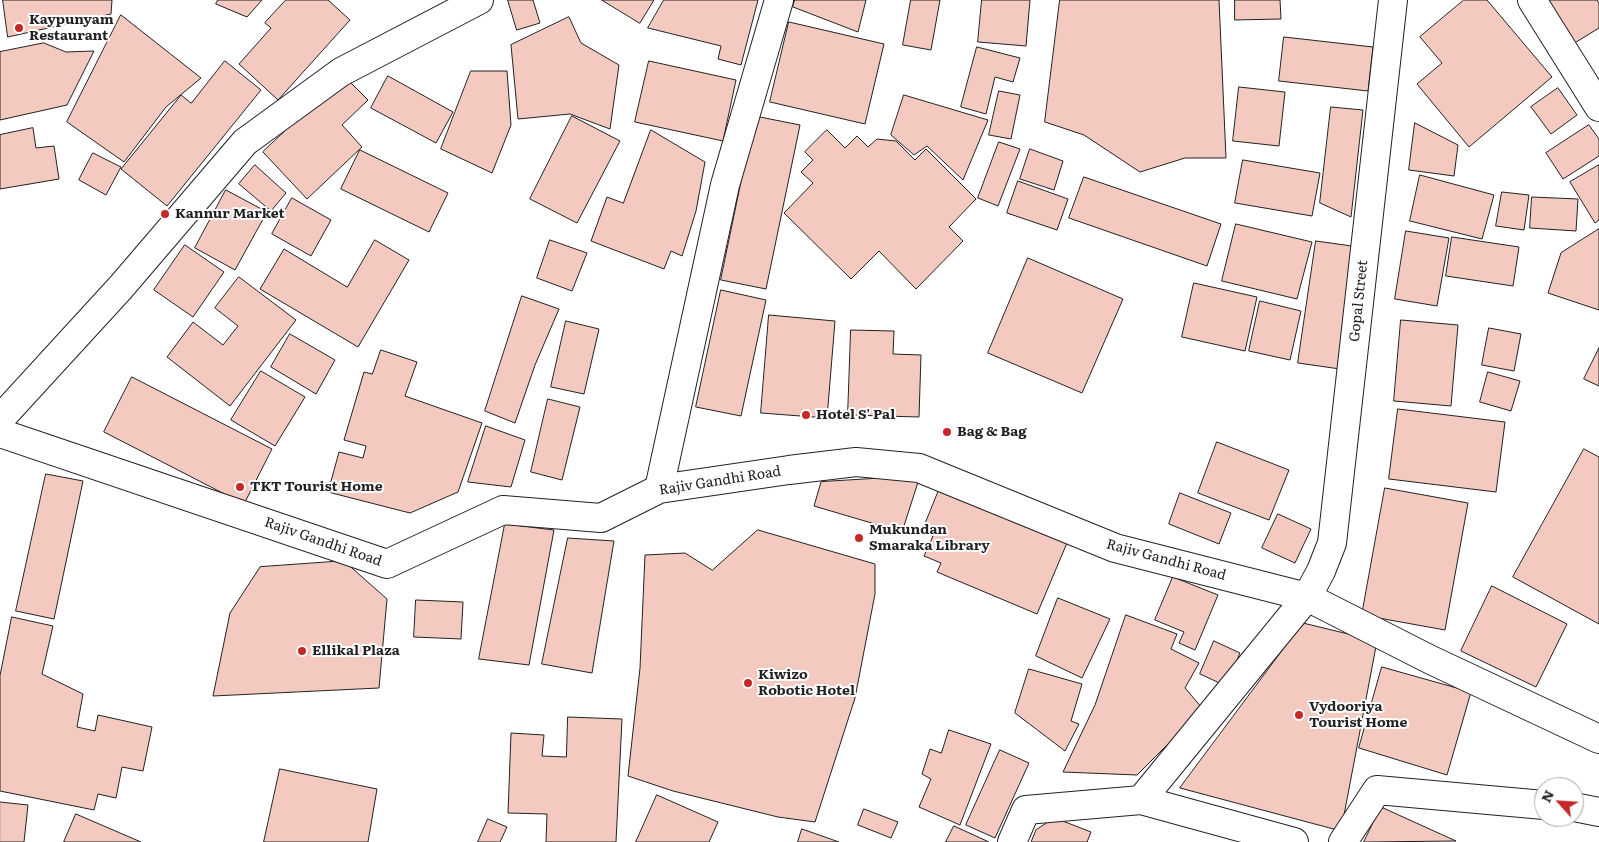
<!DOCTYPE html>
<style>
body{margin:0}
#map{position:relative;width:1599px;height:842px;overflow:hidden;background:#fff;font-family:Literata,serif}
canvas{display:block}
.north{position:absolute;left:1534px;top:777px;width:50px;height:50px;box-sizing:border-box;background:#fff;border:1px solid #a7a7a7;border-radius:50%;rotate:296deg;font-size:14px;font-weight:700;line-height:20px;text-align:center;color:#222}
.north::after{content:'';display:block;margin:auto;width:18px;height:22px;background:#c62828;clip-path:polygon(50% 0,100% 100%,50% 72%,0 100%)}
</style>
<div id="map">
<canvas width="1599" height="842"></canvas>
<div class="north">N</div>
</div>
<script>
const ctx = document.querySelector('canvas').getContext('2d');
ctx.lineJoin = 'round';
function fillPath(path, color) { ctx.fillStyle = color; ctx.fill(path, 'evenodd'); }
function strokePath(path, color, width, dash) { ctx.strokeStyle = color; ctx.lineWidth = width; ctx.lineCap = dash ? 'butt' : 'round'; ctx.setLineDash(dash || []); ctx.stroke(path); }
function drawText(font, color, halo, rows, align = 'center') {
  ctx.font = font + ' Literata,serif'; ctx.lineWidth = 4; ctx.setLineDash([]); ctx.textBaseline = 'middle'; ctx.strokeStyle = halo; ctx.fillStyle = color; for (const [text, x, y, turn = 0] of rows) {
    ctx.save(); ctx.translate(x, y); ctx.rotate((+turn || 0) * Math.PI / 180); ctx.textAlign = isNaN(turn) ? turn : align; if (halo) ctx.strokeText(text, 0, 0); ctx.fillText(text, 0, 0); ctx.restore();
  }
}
const building = new Path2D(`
 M3 0H112L111 14 8 37Z
 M218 0H262L247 17 216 4Z
 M286 0H328L350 20 278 100 239 64 271 28 265 23Z
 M508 0H533L540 23 517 30Z
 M602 0H654L640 23Z
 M664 0H758L741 65 718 59 721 46 648 28Z
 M795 0H866L858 32 793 7Z
 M911 0H940L931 50 903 45Z
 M982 0H1030L1026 46 978 42Z
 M1060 0H1219L1226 158H1185L1140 172 1084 135 1045 122Z
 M1235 0H1280L1281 19 1235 20Z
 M1464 0H1487L1552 77 1469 147 1417 84 1442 63 1420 37Z
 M1546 0H1597L1599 3V28L1573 44Z
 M121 15 201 78 166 107 124 162 67 122Z
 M569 17 581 43 619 65 610 129 570 114 518 119 511 45Z
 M789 22 884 44 865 124 770 102Z
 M1284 37 1373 47 1368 91 1279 81Z
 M44 43 66 52 94 51 67 105 0 120V52Z
 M977 47 1020 58 1013 82 995 77 986 114 961 107Z
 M225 61 261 90 167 206 121 169 181 95 191 103Z
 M649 61 736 80 723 141 635 122Z
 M471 71H507L511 125 492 173 441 149Z
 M344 76 368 100 342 125 362 147 307 199 263 152Z
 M388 76 453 112 436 143 371 108Z
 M1239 87 1285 92 1279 146 1233 141Z
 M1558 88 1577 115 1551 134 1531 107Z
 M999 91 1020 95 1011 139 989 135Z
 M904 95 988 120 963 180 927 146 914 155 891 135Z
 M1331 107 1363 110 1351 217 1320 203Z
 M572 116 620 141 577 223 530 199Z
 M755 116 800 125 766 289 721 280Z
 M1415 123 1458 145 1454 176 1409 170Z
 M1589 125 1599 139V156L1563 179 1546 153Z
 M33 128 36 148 54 146 59 179 0 189V135Z
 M651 130 705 162 696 211 682 256 671 251 664 269 591 241 607 197 623 203Z
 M827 130 845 148 857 136 868 147 877 139 896 141 915 160 926 149 976 199 949 227 963 241 916 289 879 251 851 279 784 213 813 183 801 172 813 160 805 152Z
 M999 142 1020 149 998 206 978 198Z
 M1030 149 1063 161 1054 190 1020 179Z
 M360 150 448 193 429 232 341 189Z
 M93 153 121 167 106 195 79 180Z
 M1243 160 1320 173 1312 216 1235 203Z
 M255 165 286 193 271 211 239 184Z
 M1599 165V220L1595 223 1570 182Z
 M1420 175 1494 195 1482 239 1410 221Z
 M1084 177 1221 224 1207 266 1069 218Z
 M1018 181 1068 199 1057 230 1007 213Z
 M226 190 267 212 235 270 195 248Z
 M1502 192 1529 195 1524 230 1496 226Z
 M1532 197 1578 199 1576 231 1530 228Z
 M292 198 331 220 311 256 272 234Z
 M1236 224 1312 242 1297 299 1222 281Z
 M1599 229V310L1548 293 1561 253Z
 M1406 231 1449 238 1437 306 1395 299Z
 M1452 237 1519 247 1513 286 1446 276Z
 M375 240 409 260 358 347 260 289 284 249 347 287Z
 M550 240 587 253 572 291 537 278Z
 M1316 241 1359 247 1340 369 1298 363Z
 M185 245 224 272 193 317 154 290Z
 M1028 258 1123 299 1082 393 988 353Z
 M239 277 296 320 230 406 167 357 193 322 223 345 238 326 215 308Z
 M1194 283 1257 297 1245 351 1182 337Z
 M721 290 766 300 741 416 696 407Z
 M522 296 559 309 535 365 515 423 485 411Z
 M1260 301 1301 311 1290 360 1249 351Z
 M769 315 835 321 827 418 761 413Z
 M1401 320 1458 325 1451 406 1394 401Z
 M566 321 599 329 584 394 551 387Z
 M1489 328 1521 334 1514 371 1482 365Z
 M851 330 894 331 893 354 921 355 919 417 848 415Z
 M290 334 335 360 316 394 271 367Z
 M1599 348V386L1584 379Z
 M381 350 417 362 405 396 482 423 458 492 410 513 328 492 339 452 363 458 366 446 344 440 364 372 372 374Z
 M261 371 305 397 275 446 231 420Z
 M1488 372 1520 381 1511 411 1480 402Z
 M132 377 272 449 244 504 104 432Z
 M548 399 580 407 562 480 531 472Z
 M1398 409 1505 422 1496 492 1389 479Z
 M486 426 525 440 511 487 468 482Z
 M1217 442 1289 470 1269 520 1198 493Z
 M1584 449 1599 457V624L1513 577Z
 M46 474 83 481 54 619 16 611Z
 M920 476 902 532 814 506 821 482Z
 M1385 488 1468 503 1445 630 1362 615Z
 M939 490 1067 543 1037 614 937 572 941 563 924 556 933 536 922 532Z
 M1180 493 1231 513 1219 544 1169 524Z
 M1278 514 1311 529 1295 563 1262 548Z
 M505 524 554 530 529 665 479 659Z
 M758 530 875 564V594L855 698 815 822 778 817 673 791 628 776 640 668 645 555 685 553 712 570Z
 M568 538 614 541 592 673 542 664Z
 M344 561 387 599 379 688 213 696 230 613 260 567Z
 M1173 577 1218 595 1195 650 1179 643 1184 632 1155 620Z
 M1492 586 1567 624 1536 687 1461 651Z
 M1058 598 1110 619 1082 678 1036 656Z
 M416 600 463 602 461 639 414 637Z
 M1126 615 1177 634 1171 649 1199 663 1185 688 1203 709 1137 775 1063 772 1095 705Z
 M12 617 53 626 42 674 83 694 77 727 95 731 98 715 152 727 143 771 122 767 116 798 98 794 94 810 0 791V676Z
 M1303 623 1377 641 1341 831 1180 788Z
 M1214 641 1240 653 1226 686 1200 674Z
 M1382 667 1471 692 1447 775 1359 748Z
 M1029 669 1082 684 1071 721 1079 724 1065 751 1015 713Z
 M568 717 622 719 616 842H546L547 814 508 813 511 733 544 735 542 756 566 757Z
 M949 730 991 744 960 825 919 807 931 779 922 774 930 749 941 753Z
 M1000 750 1029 763 995 838 966 825Z
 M280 769 377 789 368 842H264Z
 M657 795 718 822 709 842H636Z
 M0 802 28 805 24 842H0Z
 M1381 807 1456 841 1364 842Z
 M864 809 898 822 891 838 858 825Z
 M76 814 141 842H64Z
 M1055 818 1091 832 1087 842H1031L1036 830Z
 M488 819 507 827 500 842H478Z
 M954 826 989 842H946Z
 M802 829 839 842H798Z`);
fillPath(building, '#f3c9c0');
strokePath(building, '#222', 1);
const street = new Path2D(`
 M0 433 387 564 503 510 601 518 659 489 789 470 856 462 919 468 1115 548 1307 597 1431 660 1599 739
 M659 489 725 185 779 0
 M1141 800 1294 842
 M1574 807 1599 812
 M1012 842 1026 810 1141 800 1307 597 1321 571 1332 543 1393 0
 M1343 842 1377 790 1544 805`);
const secondary = new Path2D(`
 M1532 0 1599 107
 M0 419 121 287 245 142 341 72 479 0`);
strokePath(street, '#222', 30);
strokePath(secondary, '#222', 30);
strokePath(street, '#fff', 28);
strokePath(secondary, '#fff', 28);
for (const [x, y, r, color] of [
 [19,28,5,"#c62828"],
 [165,214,5,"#c62828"],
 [806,415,5,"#c62828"],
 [947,432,5,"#c62828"],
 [240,487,5,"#c62828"],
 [859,538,5,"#c62828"],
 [302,651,5,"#c62828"],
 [748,683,5,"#c62828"],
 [1299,715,5,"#c62828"]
]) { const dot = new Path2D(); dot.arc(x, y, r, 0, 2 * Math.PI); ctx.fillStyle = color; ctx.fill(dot); strokePath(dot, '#fff', 2); }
drawText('bold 14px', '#222', '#fff', [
 ["Kaypunyam",29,20],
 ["Restaurant",29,36],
 ["Kannur Market",175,214],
 ["Hotel S' Pal",816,415],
 ["Bag & Bag",957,432],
 ["TKT Tourist Home",250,487],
 ["Mukundan",869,530],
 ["Smaraka Library",869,546],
 ["Ellikal Plaza",312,651],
 ["Kiwizo",758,675],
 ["Robotic Hotel",758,691],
 ["Vydooriya",1309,707],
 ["Tourist Home",1309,723]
], 'left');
drawText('14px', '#222', '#fff', [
 ["Gopal Street",1359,301,-84],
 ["Rajiv Gandhi Road",720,481,-9],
 ["Rajiv Gandhi Road",323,542,19],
 ["Rajiv Gandhi Road",1166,560,15]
]);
</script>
